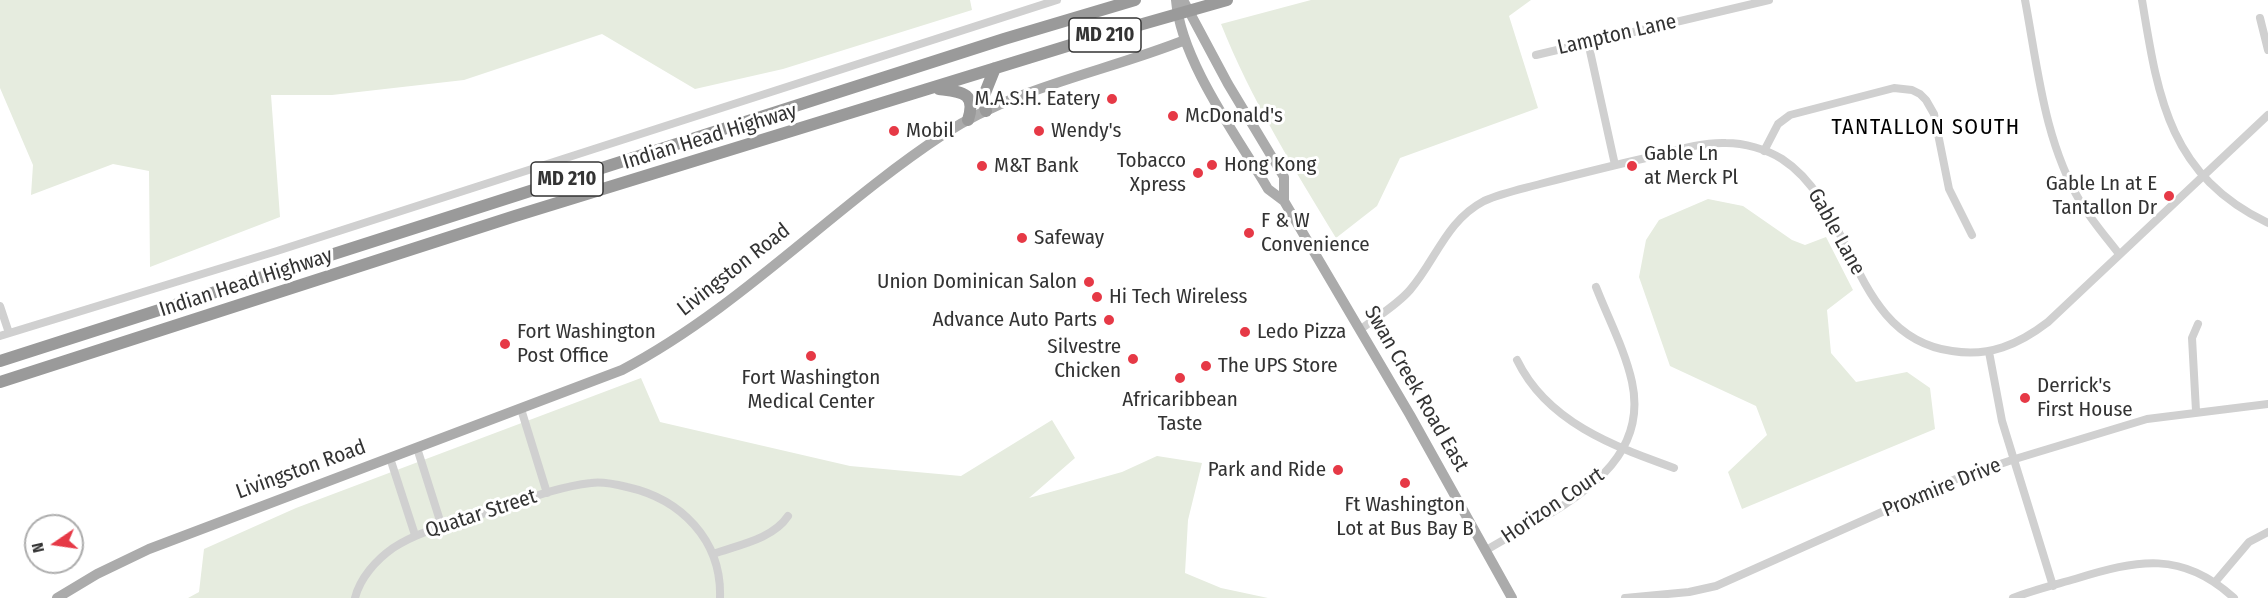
<!DOCTYPE html>
<style>
body{margin:0}
#map{position:relative;width:2268px;height:598px;overflow:hidden;background:#fff;font-family:"Fira Sans Condensed",sans-serif}
canvas{display:block}
.north{position:absolute;left:24px;top:514px;width:60px;height:60px;box-sizing:border-box;background:#fff;border:2px solid #adadad;border-radius:50%;rotate:257deg;font-size:16px;font-weight:700;line-height:24px;text-align:center;color:#333}
.north::after{content:'';display:block;margin:auto;width:21px;height:27px;background:#e63946;clip-path:polygon(50% 0,100% 100%,50% 72%,0 100%)}
</style>
<div id="map">
<canvas width="2268" height="598"></canvas>
<div class="north">N</div>
</div>
<script>
const ctx = document.querySelector('canvas').getContext('2d');
ctx.lineJoin = 'round';
function fillPath(path, color) { ctx.fillStyle = color; ctx.fill(path, 'evenodd'); }
function strokePath(path, color, width, dash) { ctx.strokeStyle = color; ctx.lineWidth = width; ctx.lineCap = dash ? 'butt' : 'round'; ctx.setLineDash(dash || []); ctx.stroke(path); }
function drawText(font, color, halo, rows, align = 'center') {
  ctx.font = font + ' "Fira Sans Condensed",sans-serif'; ctx.lineWidth = 6; ctx.setLineDash([]); ctx.textBaseline = 'middle'; ctx.strokeStyle = halo; ctx.fillStyle = color; for (const [text, x, y, turn = 0] of rows) {
    ctx.save(); ctx.translate(x, y); ctx.rotate((+turn || 0) * Math.PI / 180); ctx.textAlign = isNaN(turn) ? turn : align; if (halo) ctx.strokeText(text, 0, 0); ctx.fillText(text, 0, 0); ctx.restore();
  }
}
fillPath(new Path2D(`
 M0 0H970L972 10 783 69 695 89 602 34 464 80 332 95H271L280 217 150 267 149 171 113 164 31 195 33 165 0 88Z
 M1311 0H1531L1509 16 1538 108 1400 158 1377 206 1336 238C1294 169 1251 99 1221 24Z
 M1708 199 1743 206 1792 240 1805 245 1826 237 1853 290 1827 310 1831 353 1856 382 1907 372 1930 388 1935 429 1742 509 1728 472 1767 435 1756 406 1670 366 1639 277 1646 240 1659 220Z
 M641 378 660 422 850 466 961 476 1052 420 1075 458 1029 498 1122 472 1157 456 1202 463 1188 520 1185 573 1221 588 1268 598H188L199 592 204 549 296 508Z`), '#e6ecdf');
strokePath(new Path2D(`
 M2025 0C2038 69 2044 141 2081 203 2092 221 2106 237 2119 254
 M2142 0C2158 98 2169 175 2268 223
 M2260 18 2268 50
 M1588 42 1615 165
 M1536 55 1769 0
 M1764 151 1778 124 1790 115 1894 88 1912 90 1920 94 1926 100 1934 114 1949 189 1972 235
 M0 306 9 333
 M1360 330C1376 317 1396 306 1410 290 1436 260 1446 221 1484 201 1502 193 1522 189 1540 184 1575 175 1610 166 1646 158 1671 152 1699 142 1726 143 1744 143 1766 149 1782 159 1856 207 1850 337 1952 351 1989 357 2018 345 2048 322L2268 115
 M0 336 277 251 1057 0
 M1989 352 2002 421 2053 586
 M1517 360C1547 422 1613 446 1674 468
 M521 409 547 493
 M2196 411 2192 338 2198 324
 M417 448 442 527
 M390 458 415 535
 M1485 551C1548 512 1652 474 1632 382 1625 350 1608 318 1596 287
 M713 554C738 545 773 539 788 516
 M2216 581 2249 542 2268 532
 M355 598C360 578 376 560 393 548 420 530 455 523 486 513 520 502 555 487 591 483 602 481 615 484 627 487 681 499 722 540 720 598
 M1625 598 1689 592 1716 586 1956 479 2015 459 2147 419 2268 404
 M2013 598C2033 590 2054 585 2075 579 2137 560 2182 550 2234 598`), '#d0d0d0', 8);
strokePath(new Path2D(`
 M1176 0C1181 61 1237 136 1268 189L1284 201 1410 415 1512 598
 M1183 0 1228 84 1284 177V201
 M57 598 97 574 149 549 622 370C740 308 833 207 944 134 1018 86 1105 72 1185 40`), '#ababab', 10);
strokePath(new Path2D(`
 M939 89C961 92 977 92 968 120
 M986 111 983 98 995 68
 M0 361 1004 39 1135 0
 M0 382 515 216 1090 39 1227 0`), '#9a9a9a', 12);
for (const [x, y, r, color] of [
 [1112,99,6,"#e63946"],
 [1173,116,6,"#e63946"],
 [894,131,6,"#e63946"],
 [1039,131,6,"#e63946"],
 [1212,165,6,"#e63946"],
 [982,166,6,"#e63946"],
 [1632,166,6,"#e63946"],
 [1198,173,6,"#e63946"],
 [2169,196,6,"#e63946"],
 [1249,233,6,"#e63946"],
 [1022,238,6,"#e63946"],
 [1089,282,6,"#e63946"],
 [1097,297,6,"#e63946"],
 [1109,320,6,"#e63946"],
 [1245,332,6,"#e63946"],
 [505,344,6,"#e63946"],
 [811,356,6,"#e63946"],
 [1133,359,6,"#e63946"],
 [1206,366,6,"#e63946"],
 [1180,378,6,"#e63946"],
 [2025,398,6,"#e63946"],
 [1338,470,6,"#e63946"],
 [1405,483,6,"#e63946"]
]) { const dot = new Path2D(); dot.arc(x, y, r, 0, 2 * Math.PI); ctx.fillStyle = color; ctx.fill(dot); strokePath(dot, '#fff', 2); }
for (const [x, y, w] of [
 [1105,35,72],
 [567,179,72]
]) { const box = new Path2D(); box.roundRect(x - w / 2, y - 17, w, 34, 4.5); ctx.fillStyle = '#fff'; ctx.fill(box); strokePath(box, '#333', 1.5); }
drawText('bold 20px', '#333', null, [
 ["MD 210",1105,35],
 ["MD 210",567,179]
]);
drawText('21px', '#333', '#fff', [
 ["Lampton Lane",1617,35,-13],
 ["Indian Head Highway",710,137,-17],
 ["Gable Lane",1836,232,61],
 ["Livingston Road",734,270,-38],
 ["Indian Head Highway",246,283,-18],
 ["Swan Creek Road East",1416,389,60],
 ["Livingston Road",301,470,-20],
 ["Proxmire Drive",1942,488,-22],
 ["Horizon Court",1553,506,-34],
 ["Quatar Street",481,514,-18]
]);
drawText('21px', '#333', '#fff', [
 ["M.A.S.H. Eatery",1100,99,"right"],
 ["McDonald's",1185,116],
 ["Mobil",906,131],
 ["Wendy's",1051,131],
 ["Gable Ln",1644,154],
 ["at Merck Pl",1644,178],
 ["Tobacco",1186,161,"right"],
 ["Xpress",1186,185,"right"],
 ["Hong Kong",1224,165],
 ["M&T Bank",994,166],
 ["Gable Ln at E",2157,184,"right"],
 ["Tantallon Dr",2157,208,"right"],
 ["F & W",1261,221],
 ["Convenience",1261,245],
 ["Safeway",1034,238],
 ["Union Dominican Salon",1077,282,"right"],
 ["Hi Tech Wireless",1109,297],
 ["Advance Auto Parts",1097,320,"right"],
 ["Fort Washington",517,332],
 ["Post Office",517,356],
 ["Ledo Pizza",1257,332],
 ["Silvestre",1121,347,"right"],
 ["Chicken",1121,371,"right"],
 ["The UPS Store",1218,366],
 ["Fort Washington",811,378,"center"],
 ["Medical Center",811,402,"center"],
 ["Derrick's",2037,386],
 ["First House",2037,410],
 ["Africaribbean",1180,400,"center"],
 ["Taste",1180,424,"center"],
 ["Park and Ride",1326,470,"right"],
 ["Ft Washington",1405,505,"center"],
 ["Lot at Bus Bay B",1405,529,"center"]
], 'left');
ctx.letterSpacing = '1.5px';
drawText('22px', '#000', '#fff', [
 ["TANTALLON SOUTH",1926,128]
]);
ctx.letterSpacing = '0px';
</script>
